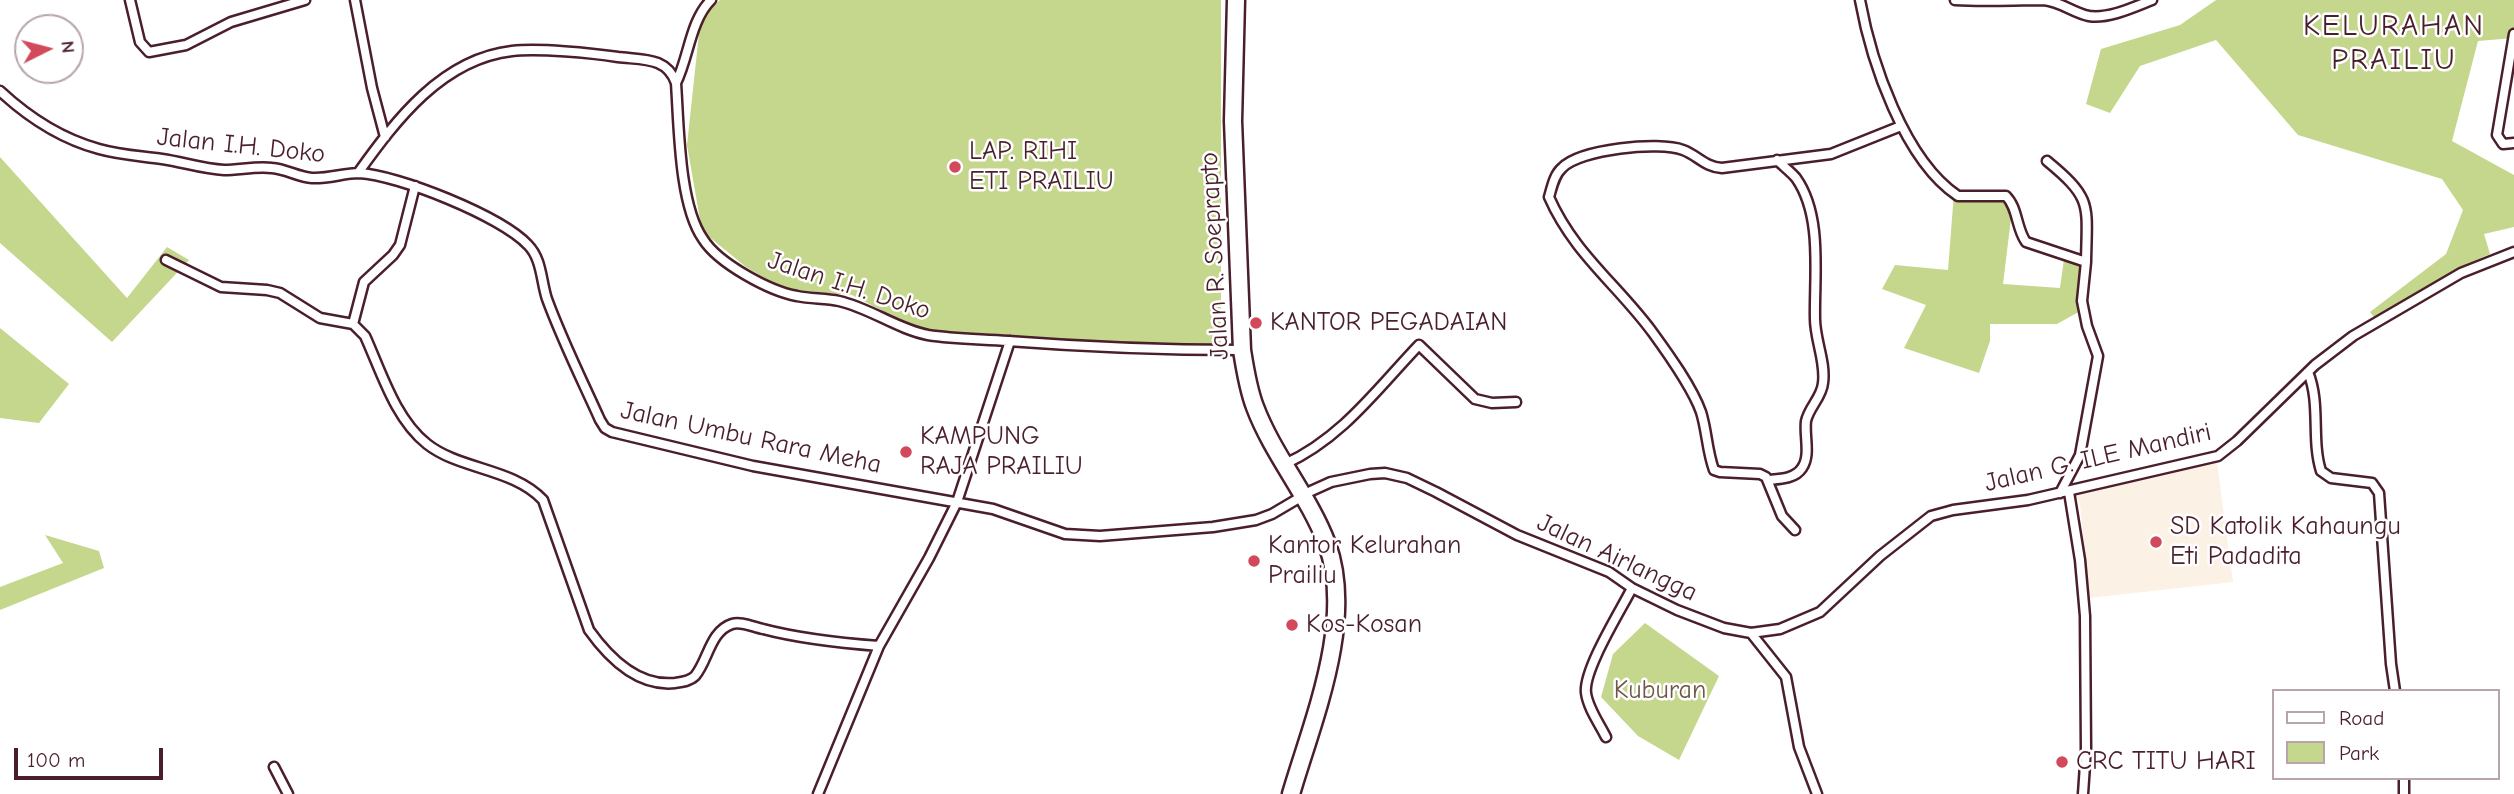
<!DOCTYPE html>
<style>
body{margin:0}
#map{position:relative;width:2514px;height:794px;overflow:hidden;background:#fff;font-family:"Comic Neue",sans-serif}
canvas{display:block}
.legend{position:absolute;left:2272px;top:689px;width:228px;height:91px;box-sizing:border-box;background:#fff;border:2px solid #b7a5aa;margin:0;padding:9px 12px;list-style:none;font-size:21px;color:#4a1f2b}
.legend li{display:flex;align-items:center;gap:14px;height:35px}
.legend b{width:35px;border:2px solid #b7a5aa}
.north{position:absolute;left:14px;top:14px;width:70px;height:70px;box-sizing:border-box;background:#fff;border:2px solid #b7a5aa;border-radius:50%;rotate:84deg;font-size:19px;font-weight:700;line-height:28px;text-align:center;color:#4a1f2b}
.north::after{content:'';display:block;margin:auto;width:24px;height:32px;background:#d1495b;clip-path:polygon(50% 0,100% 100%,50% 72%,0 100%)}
.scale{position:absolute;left:14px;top:748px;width:149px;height:32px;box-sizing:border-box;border:4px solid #4a1f2b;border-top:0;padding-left:9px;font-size:21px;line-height:24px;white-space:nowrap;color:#4a1f2b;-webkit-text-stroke:5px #fff;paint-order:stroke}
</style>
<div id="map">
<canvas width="2514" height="794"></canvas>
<ul class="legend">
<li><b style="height:9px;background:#fff"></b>Road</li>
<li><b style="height:19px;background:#c5d78c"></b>Park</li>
</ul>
<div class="north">N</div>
<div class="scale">100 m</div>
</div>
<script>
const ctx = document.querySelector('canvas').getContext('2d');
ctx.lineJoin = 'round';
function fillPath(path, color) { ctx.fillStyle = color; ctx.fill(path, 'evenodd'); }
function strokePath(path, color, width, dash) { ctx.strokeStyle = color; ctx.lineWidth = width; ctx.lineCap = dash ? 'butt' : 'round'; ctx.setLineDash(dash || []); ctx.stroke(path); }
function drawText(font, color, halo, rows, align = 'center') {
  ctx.font = font + ' "Comic Neue",sans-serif'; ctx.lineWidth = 5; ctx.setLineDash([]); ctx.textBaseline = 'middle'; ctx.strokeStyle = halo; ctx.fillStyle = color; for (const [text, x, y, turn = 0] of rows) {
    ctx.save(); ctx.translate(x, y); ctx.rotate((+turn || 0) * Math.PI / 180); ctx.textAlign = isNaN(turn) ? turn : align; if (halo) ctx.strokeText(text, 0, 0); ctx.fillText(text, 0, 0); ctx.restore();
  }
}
fillPath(new Path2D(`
 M2216 455 2233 582 2089 598 2080 503 2068 486 2117 473Z`), '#fbf1e4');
fillPath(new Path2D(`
 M720 0H1221V344L1089 341 961 334 913 327 852 295 807 291H786L746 267 702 231 687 145 700 24 714 4Z
 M2216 0H2514V38L2478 41 2452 141 2514 175V227L2484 234 2490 254 2467 264 2378 322 2370 312 2446 254 2463 210 2442 179 2298 135 2216 40 2140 66 2110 113 2086 104 2101 49 2180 25Z
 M0 157 127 298 167 247 189 260 112 342 0 243Z
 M1954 193H2004L2013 202 2003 284 2060 288 2064 259 2080 266V299L2084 309 2057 324H1990V341L1979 373 1904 348 1926 305 1882 289 1895 265 1948 270Z
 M0 328 69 384 39 423 0 418Z
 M45 535 99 551 104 568 0 610V587L63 563Z
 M1645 623 1719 676 1679 760 1638 736 1601 697 1613 654Z`), '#c5d78c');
const street = new Path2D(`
 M130 0 140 42 149 52 186 45 231 22 305 0
 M355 0 372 88 385 137
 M1860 0C1871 61 1904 160 1958 196H2006C2018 208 2016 228 2026 242L2086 262 2082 301 2087 326 2098 356 2080 455 2060 493
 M1955 0C1984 2 2014 0 2043 0 2060 1 2073 13 2089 16 2109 19 2134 7 2152 0
 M2514 34 2497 135 2503 144 2514 143
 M676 83C689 57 690 21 711 0
 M0 91C28 117 62 139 99 149 120 155 141 156 162 159 183 162 203 169 224 170 240 170 256 166 272 168 286 169 298 177 312 178 328 179 344 173 359 173 398 175 501 216 528 245 542 259 541 281 547 299 562 340 582 380 600 420L605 428 612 432 753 466 993 509 1065 534 1100 536 1213 527 1256 520 1272 514 1311 491 1331 482 1370 474 1385 473 1407 478 1436 492 1517 535 1609 572 1632 588 1677 610 1724 628 1751 633 1786 677 1799 747 1817 794
 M2047 161C2093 199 2087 204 2086 262
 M358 173C396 120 442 59 512 51 539 48 591 53 618 57 643 60 667 57 676 83 679 126 679 205 703 239 718 263 769 291 797 296 811 299 825 298 839 301 870 308 897 329 928 335 954 339 982 339 1008 341 1086 347 1163 350 1242 350
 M166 260 221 287 267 290 280 293 320 318 353 324 365 336C381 371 395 419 427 444 460 470 513 468 543 500L589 630C609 658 638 687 675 683 682 682 690 681 695 676 708 661 710 631 732 624 741 621 753 627 763 629 801 639 840 643 879 646
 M353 324 364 282 393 255 400 245 415 186
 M2308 372C2321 404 2311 439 2321 471L2331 478 2372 483 2379 493 2391 664 2395 691
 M1285 464C1342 438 1377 389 1419 345L1475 399 1492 403 1516 402
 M1768 480C1779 479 1795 479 1802 468 1811 455 1804 436 1806 421 1809 407 1822 397 1823 383 1826 362 1815 340 1815 319 1814 276 1823 216 1796 178 1791 172 1783 166 1777 160
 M2069 492 2080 560 2085 616 2086 750 2083 794
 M1795 530 1782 516 1766 477 1760 474 1720 472 1714 470C1707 451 1707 431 1701 412 1692 387 1669 355 1653 333 1618 285 1574 254 1549 197 1552 187 1554 175 1562 168 1580 149 1659 141 1683 150 1697 155 1705 167 1722 168L1831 154 1901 126
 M1751 633 1780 629 1820 612 1880 556 1931 516 1953 510 2028 500 2218 456 2237 441 2315 365 2353 336 2461 273 2514 252
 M1606 737C1599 723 1588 708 1586 693 1583 670 1621 610 1632 588
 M274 767 288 794
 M818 794 879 646 929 558 957 502 1010 341
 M2404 794V778`);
const highway = new Path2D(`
 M1236 0 1233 121 1242 350C1245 369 1248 389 1255 407 1273 455 1309 496 1327 544 1355 621 1313 719 1291 794`);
strokePath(street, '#4a1f2b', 13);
strokePath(highway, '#4a1f2b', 21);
strokePath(street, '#fff', 8);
strokePath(highway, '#fff', 16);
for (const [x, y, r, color] of [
 [955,167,7,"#d1495b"],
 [1256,323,7,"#d1495b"],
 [906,452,7,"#d1495b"],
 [2156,542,7,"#d1495b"],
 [1254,561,7,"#d1495b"],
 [1292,625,7,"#d1495b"],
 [2062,762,7,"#d1495b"]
]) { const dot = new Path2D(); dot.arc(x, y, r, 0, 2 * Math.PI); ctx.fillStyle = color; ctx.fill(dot); strokePath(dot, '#fff', 2.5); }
drawText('26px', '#4a1f2b', '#fff', [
 ["Jalan I.H. Doko",241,146,6],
 ["Jalan R. Soeprapto",1215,256,-93],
 ["Jalan I.H. Doko",849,286,18],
 ["Jalan Umbu Rara Meha",751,438,12],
 ["Jalan G. ILE Mandiri",2098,458,-13],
 ["Jalan Airlangga",1617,558,25]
]);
drawText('26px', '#4a1f2b', '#fff', [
 ["LAP. RIHI",969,152],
 ["ETI PRAILIU",969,182],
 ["KANTOR PEGADAIAN",1270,323],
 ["KAMPUNG",920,437],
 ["RAJA PRAILIU",920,467],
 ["SD Katolik Kahaungu",2170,527],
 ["Eti Padadita",2170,557],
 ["Kantor Kelurahan",1268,546],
 ["Prailiu",1268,576],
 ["Kos-Kosan",1306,625],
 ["CRC TITU HARI",2076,762]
], 'left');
drawText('26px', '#6f5648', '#fff', [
 ["Kuburan",1660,691]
]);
ctx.letterSpacing = '2px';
drawText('30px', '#4a1f2b', '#fff', [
 ["KELURAHAN",2394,27],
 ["PRAILIU",2394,61]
]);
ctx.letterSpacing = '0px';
</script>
